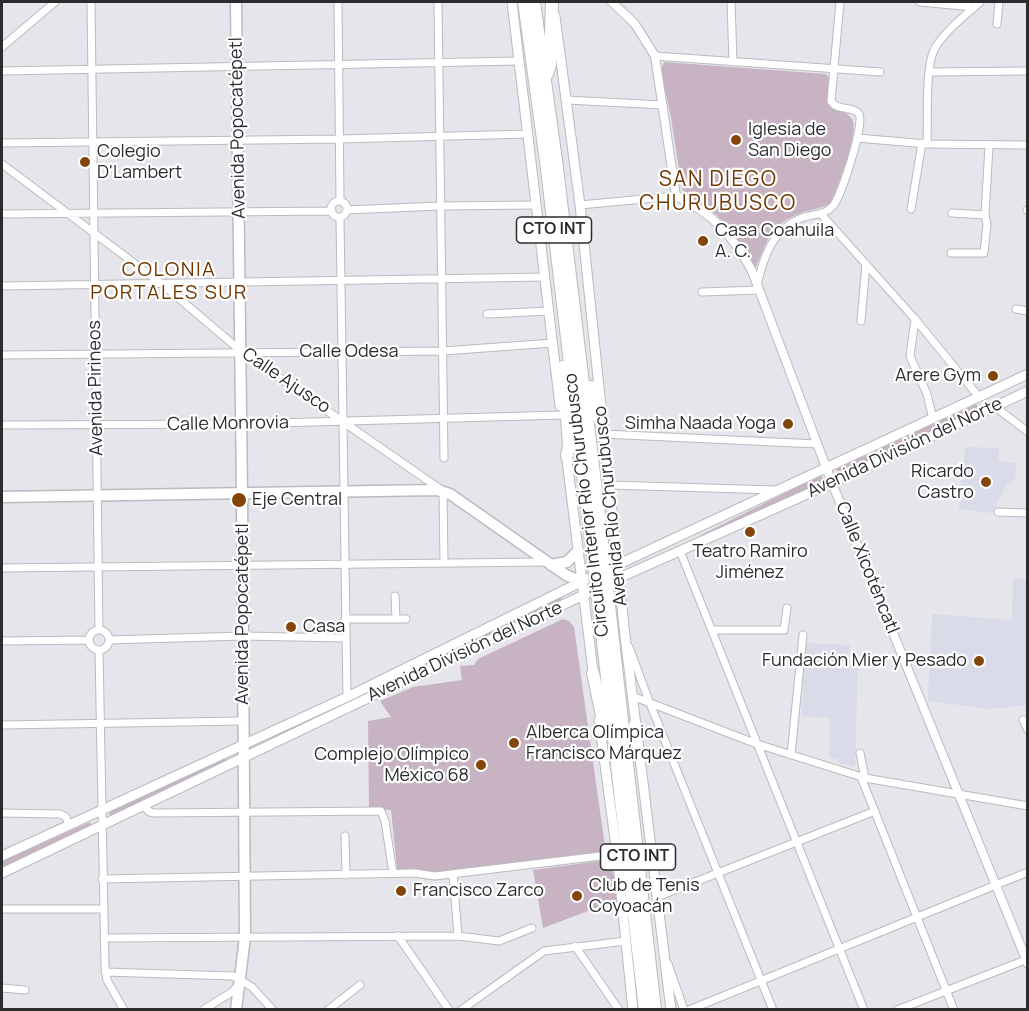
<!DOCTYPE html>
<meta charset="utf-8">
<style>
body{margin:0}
#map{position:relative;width:1029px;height:1011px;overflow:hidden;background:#e5e5eb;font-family:Manrope,sans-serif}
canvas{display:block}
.frame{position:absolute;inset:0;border:3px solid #2b2c2e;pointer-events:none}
</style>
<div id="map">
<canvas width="1029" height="1011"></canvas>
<div class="frame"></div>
</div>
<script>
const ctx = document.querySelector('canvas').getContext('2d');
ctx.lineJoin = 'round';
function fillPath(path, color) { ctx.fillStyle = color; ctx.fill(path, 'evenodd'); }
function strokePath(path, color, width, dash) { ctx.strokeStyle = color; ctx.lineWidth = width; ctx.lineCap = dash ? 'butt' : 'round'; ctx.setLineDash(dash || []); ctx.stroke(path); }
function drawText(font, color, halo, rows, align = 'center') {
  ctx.font = font + ' Manrope,sans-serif'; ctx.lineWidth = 4.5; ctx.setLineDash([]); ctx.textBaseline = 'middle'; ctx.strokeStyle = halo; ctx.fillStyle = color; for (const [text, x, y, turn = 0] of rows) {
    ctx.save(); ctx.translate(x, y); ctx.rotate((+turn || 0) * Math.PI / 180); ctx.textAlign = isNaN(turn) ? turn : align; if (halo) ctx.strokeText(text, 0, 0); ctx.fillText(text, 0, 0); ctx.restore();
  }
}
fillPath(new Path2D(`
 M965 447 999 448 998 461 1016 463 1015 478 1006 486 992 513 959 509Z
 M1013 579H1027V705L990 709 928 701 932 614 1012 620Z
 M805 643 850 645 848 662 858 663 855 766 838 763V759L829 758 830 718 802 716Z`), '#dadbe8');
fillPath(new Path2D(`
 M664 62 826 74 830 79 829 104C836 111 847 111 852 119 860 132 837 187 832 202 821 210 808 209 796 215 767 227 766 247 754 271L753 272C744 248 730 225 709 209 700 202 690 198 682 189L671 118 661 69Z
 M976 404 980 410 840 475 836 469Z
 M821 475 825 482 706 535 699 536Z
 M559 597 564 600 278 737 294 726Z
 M563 619 569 621 574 627 606 854 436 873 397 869 391 810 369 809 368 721 391 717 380 701 413 687 462 680 460 666 474 665 478 659Z
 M225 756 226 763 109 818 110 811Z
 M90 822 92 827 2 867V861Z
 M606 860 614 875 617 900 543 928 533 870Z`), '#c7b3c2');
const minor = new Path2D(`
 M91 2 99 630
 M338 2 340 201
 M438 2 444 458
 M731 2 733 62
 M920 2 974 7
 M997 24 999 2
 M2 47 55 2
 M655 56 880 72
 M2 71 519 61
 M930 72 1028 71
 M567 100 663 105
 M857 138 927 144 1028 145
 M2 143 340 139 528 134
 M927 144C928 121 925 69 934 50 944 31 965 16 980 2
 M2 164 162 284 241 351 443 491 444 563
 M331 209a8 8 0 1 1 16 0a8 8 0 1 1-16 0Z
 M580 205 676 196
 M911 209 922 143
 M347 210 440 206 536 205
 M1027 210H1028
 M952 213 985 215
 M2 214 332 211
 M821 214 915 319 979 397
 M340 217 347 697
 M951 253H984L987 224 985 215 989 146
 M2 286 545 277
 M757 286C763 257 773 228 804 217 815 214 825 215 833 206 841 197 865 123 859 114 852 105 838 112 831 101L840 2
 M702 292 759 290
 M1016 309 1028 311
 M487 314 549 311
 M915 319 910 356 927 394 933 419
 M861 321 866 264
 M2 355 443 351 553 343
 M994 406 1028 432
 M2 425 241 424 562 415
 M603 434 817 444
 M609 485 775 490
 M998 512 1028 513
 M680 551 864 1010
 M2 568 545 562
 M395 596 396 619
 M345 619H406
 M89 640a10 10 0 1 1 20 0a10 10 0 1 1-20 0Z
 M712 630H784L787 608
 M109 640 243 636 345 638
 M2 641 89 640
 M629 647 649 701 773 1010
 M99 651 105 966 107 980 124 1010
 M632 696 757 744 865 778 1028 806
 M1023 720 1028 730
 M2 725 243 721
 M860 753 865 778
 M791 755 803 635
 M861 777 954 1010
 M143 806 150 812 155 813 381 811 385 821 393 873
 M2 813 60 814 66 817 69 826
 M345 836 346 875
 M453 874 458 936
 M102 879 415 873 435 876 617 854
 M657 897 875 811
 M2 909H103
 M398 936 449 1010
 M104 938 458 936 499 941 532 928
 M575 946 619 1010
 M668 964 684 1010
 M105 972 233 976 252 987 273 1010
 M2 988 25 990
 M203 1010 232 992 239 984
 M328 1010 360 985
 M461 1010 544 951 626 941
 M689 1010 1028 872
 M897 1010 1028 959`);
const tertiary = new Path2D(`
 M612 2 635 24 655 56 676 196C713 213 733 236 752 271L832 483 1028 964`);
const secondary = new Path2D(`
 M512 2 560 406
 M555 16 580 205 625 636 671 1010
 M566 452 594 679
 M599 720 617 854 633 1010
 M2 856 347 697 589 578 1028 374
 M2 873 619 578 832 483 1028 391`);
const primary = new Path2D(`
 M2 497 437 490 450 494 566 575 582 582
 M551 565 567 562 578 551
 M236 1010 245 937 242 494 236 2`);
const motorway = new Path2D(`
 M524 2 546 161 587 507
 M534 2 556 160 598 507
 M547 74 550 65 552 2
 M563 367 569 445 567 456
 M591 387 594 404 602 425
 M613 641 655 1010
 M603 642 645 1010
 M593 673 604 725
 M632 752 631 742 635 725`);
strokePath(minor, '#babbc0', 9);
strokePath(tertiary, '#babbc0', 10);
strokePath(secondary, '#babbc0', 11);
strokePath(primary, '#babbc0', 13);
strokePath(motorway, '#babbc0', 14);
strokePath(minor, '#fff', 7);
strokePath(tertiary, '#fff', 8);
strokePath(secondary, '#fff', 9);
strokePath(primary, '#fff', 10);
strokePath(motorway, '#fff', 12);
const motorwayBridge = new Path2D(`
 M587 507 603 642
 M598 507 613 641`);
strokePath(motorwayBridge, '#babbc0', 14, []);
strokePath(motorwayBridge, '#fff', 12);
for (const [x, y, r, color] of [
 [736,140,6,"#84450a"],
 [85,162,6,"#84450a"],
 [703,241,6,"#84450a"],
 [993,376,6,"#84450a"],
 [788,424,6,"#84450a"],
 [986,482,6,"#84450a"],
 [239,500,8,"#84450a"],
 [750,532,6,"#84450a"],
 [291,627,6,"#84450a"],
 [979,661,6,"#84450a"],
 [514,743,6,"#84450a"],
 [481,765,6,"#84450a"],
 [401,891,6,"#84450a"],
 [577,896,6,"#84450a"]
]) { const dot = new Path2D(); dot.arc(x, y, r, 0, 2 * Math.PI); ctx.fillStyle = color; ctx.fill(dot); strokePath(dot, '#fff', 2); }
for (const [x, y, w] of [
 [554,230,75],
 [638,857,75]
]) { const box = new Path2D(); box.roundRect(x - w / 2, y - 13, w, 26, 4.5); ctx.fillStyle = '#fff'; ctx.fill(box); strokePath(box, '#2b2c2e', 1.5); }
drawText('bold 16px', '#2b2c2e', null, [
 ["CTO INT",554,230],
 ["CTO INT",638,857]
]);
drawText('18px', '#2b2c2e', '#fff', [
 ["Avenida Popocatépetl",238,128,-91],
 ["Calle Odesa",349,352],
 ["Calle Ajusco",286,381,34],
 ["Avenida Pirineos",96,388,-91],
 ["Calle Monrovia",228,424,-1],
 ["Avenida División del Norte",905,448,-25],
 ["Circuito Interior Río Churubusco",587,505,-97],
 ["Avenida Río Churubusco",611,506,-96],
 ["Calle Xicoténcatl",867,568,68],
 ["Avenida Popocatépetl",243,614,-90],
 ["Avenida División del Norte",465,652,-25]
]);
drawText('18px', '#2b2c2e', '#fff', [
 ["Iglesia de",748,130],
 ["San Diego",748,151],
 ["Colegio",97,152],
 ["D'Lambert",97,173],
 ["Casa Coahuila",715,231],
 ["A. C.",715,252],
 ["Arere Gym",981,376,"right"],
 ["Simha Naada Yoga",776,424,"right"],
 ["Ricardo",974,472,"right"],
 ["Castro",974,493,"right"],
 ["Eje Central",252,500],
 ["Teatro Ramiro",750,552,"center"],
 ["Jiménez",750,573,"center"],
 ["Casa",303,627],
 ["Fundación Mier y Pesado",967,661,"right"],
 ["Alberca Olímpica",526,733],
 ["Francisco Márquez",526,754],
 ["Complejo Olímpico",469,755,"right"],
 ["México 68",469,776,"right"],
 ["Club de Tenis",589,886],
 ["Coyoacán",589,907],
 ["Francisco Zarco",413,891]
], 'left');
ctx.letterSpacing = '1.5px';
drawText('20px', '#713801', '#fff', [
 ["COLONIA",169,270],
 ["PORTALES SUR",169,293]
]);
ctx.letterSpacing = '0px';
ctx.letterSpacing = '1.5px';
drawText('21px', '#713801', '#fff', [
 ["SAN DIEGO",718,180],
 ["CHURUBUSCO",718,204]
]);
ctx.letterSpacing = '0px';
</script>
